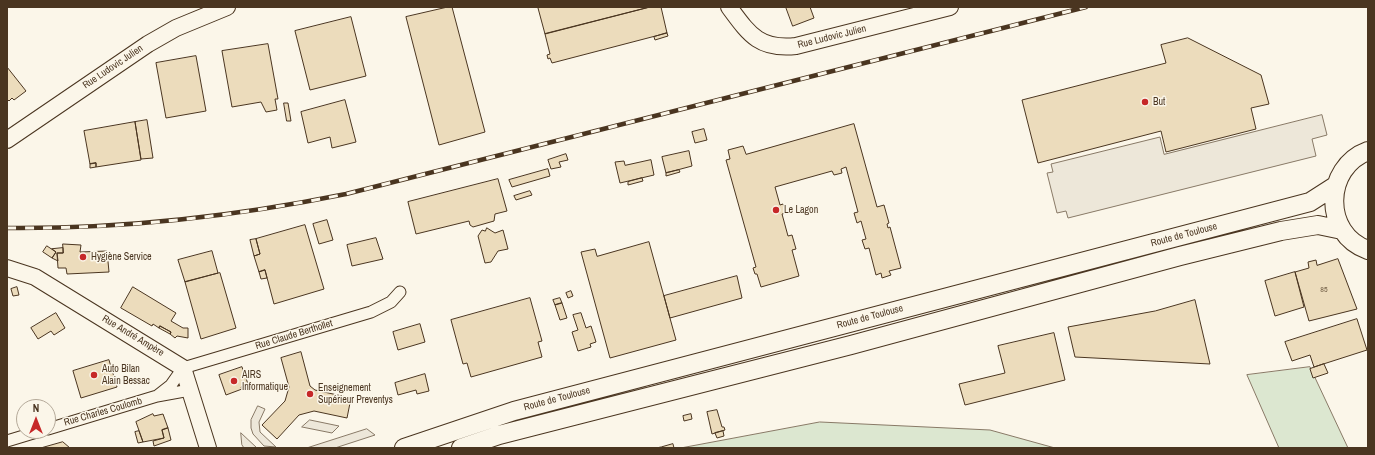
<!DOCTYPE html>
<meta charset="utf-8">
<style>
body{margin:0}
#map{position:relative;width:1375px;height:455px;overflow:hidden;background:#fbf6e9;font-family:"Archivo Narrow",sans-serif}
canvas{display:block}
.frame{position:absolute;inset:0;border:8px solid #4a3520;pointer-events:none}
.north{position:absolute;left:16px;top:399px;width:40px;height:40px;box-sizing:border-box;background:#fbf6e9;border:1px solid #b4a999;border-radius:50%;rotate:0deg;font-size:11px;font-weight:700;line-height:16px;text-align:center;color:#4a3520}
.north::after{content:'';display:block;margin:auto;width:14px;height:18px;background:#c62828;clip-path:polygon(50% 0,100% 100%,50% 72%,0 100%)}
</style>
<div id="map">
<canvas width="1375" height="455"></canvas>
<div class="frame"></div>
<div class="north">N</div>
</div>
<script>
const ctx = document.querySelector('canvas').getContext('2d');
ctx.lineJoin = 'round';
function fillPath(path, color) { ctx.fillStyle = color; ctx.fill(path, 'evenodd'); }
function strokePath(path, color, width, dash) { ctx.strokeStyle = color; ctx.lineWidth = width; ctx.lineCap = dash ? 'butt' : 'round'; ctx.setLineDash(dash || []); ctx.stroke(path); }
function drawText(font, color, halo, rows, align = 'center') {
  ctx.font = font + ' "Archivo Narrow",sans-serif'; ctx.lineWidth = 3; ctx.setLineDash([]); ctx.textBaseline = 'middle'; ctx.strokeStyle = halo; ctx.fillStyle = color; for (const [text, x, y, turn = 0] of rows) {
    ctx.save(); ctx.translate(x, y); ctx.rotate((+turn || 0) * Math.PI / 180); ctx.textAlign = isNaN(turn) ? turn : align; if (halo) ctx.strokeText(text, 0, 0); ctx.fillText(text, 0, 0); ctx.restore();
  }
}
const green = new Path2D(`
 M1310 367 1348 448H1279L1247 375Z
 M820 422 990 430 1055 448H681Z`);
fillPath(green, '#dce7d0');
strokePath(green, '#887966', 1);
const parking = new Path2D(`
 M1322 115 1327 135 1312 139 1316 156 1068 218 1066 211 1057 213 1047 173 1053 172 1051 164 1160 137 1164 154Z
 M258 406 265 409 259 422 260 432 276 447 264 446 253 434 251 428V420Z
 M310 420 339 426 332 433 302 427Z
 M367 429 375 435 335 448H307Z
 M241 433 257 448H244L242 445Z`);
fillPath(parking, '#ede7d9');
strokePath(parking, '#887966', 1);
const building = new Path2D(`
 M448 7H452L485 132 439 145 406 17Z
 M543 7H650L545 34 538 8Z
 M650 7H661L667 33 552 63 550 58 548 59 547 55 550 54 545 34Z
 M786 7H810L814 18 793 26Z
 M351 17 366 76 310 90 295 31Z
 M667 33 668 36 655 40 654 37Z
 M1188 38 1261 75 1269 104 1251 108 1256 129 1166 152 1161 131 1038 163 1022 100 1166 63 1161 45Z
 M268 44 278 99H275L277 110 266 112 261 102 232 107 222 51Z
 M196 56 206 111 166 118 156 63Z
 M7 67 26 91 14 100 12 98 9 101 7 99Z
 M345 100 356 142 332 148 330 137 308 143 301 112Z
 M284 103H288L291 121H287Z
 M147 120 153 158 141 159 135 122Z
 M135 122 141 160 96 167V163L90 164 84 131Z
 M854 124 877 207 884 205 889 223 887 224 888 228 890 227 901 268 889 271 891 275 882 278 881 273 876 275 869 248 865 249 862 240 866 239 861 221 857 223 854 213 858 212 846 167 841 169 842 173 834 175 832 171 775 187 780 205 783 204 785 208 786 213 782 214 788 236 792 235 796 249 792 250 799 276 761 287 757 274H755L753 268 756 267 726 160 730 159 728 150 743 146 746 154Z
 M704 129 707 140 695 143 692 132Z
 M689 151 692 166 666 173 662 157Z
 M566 154 568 160 559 162 561 167 551 169 548 160Z
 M651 160 654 175 620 183 615 162 624 161 625 165Z
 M96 163V167L90 168V164Z
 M548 169 550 176 512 187 509 180Z
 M679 170 680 172 666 176V173Z
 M642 178 643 181 628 185V182Z
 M498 179 507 211 495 214 494 221 473 227 470 225 469 221 416 234 408 202Z
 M530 191 532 195 516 200 514 196Z
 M327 220 333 240 319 244 313 224Z
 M305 225 324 289 274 304 265 270 259 272 254 256 260 254 256 239Z
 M487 228 495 233 503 230 508 249 498 251 491 262 485 263 478 236 482 230 485 231Z
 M376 238 383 259 352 266 347 245Z
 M256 239 260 254 254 256 250 240Z
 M649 242 676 340 610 358 581 252 595 249 597 256Z
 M63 244 81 245 80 252 107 251 109 272 67 274 66 268H58L57 253H63Z
 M47 246 56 252 52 258 43 252Z
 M63 248V253H57L58 261 52 258 56 252 52 249Z
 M212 251 218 273 185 282 178 260Z
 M1338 259 1357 309 1309 321 1295 272 1309 268 1308 262 1316 260 1317 265Z
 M265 270 267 278 261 279 259 272Z
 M1295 272 1304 307 1275 316 1265 281Z
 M220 273 236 328 201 339 185 282Z
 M737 276 742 298 670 318 664 296Z
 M17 287 19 295 13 296 11 289Z
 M133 287 176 313 171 321 183 328H188V338L177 336 175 338 170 334 171 332 160 326 159 328 153 324 152 326 121 308Z
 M571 291 573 296 568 298 566 293Z
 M530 298 542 341 538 342 542 357 471 377 467 363 463 364 451 320Z
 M560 298 562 303 555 305 553 300Z
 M1195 300 1210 364 1075 357 1068 327 1155 311Z
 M562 303 567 318 560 320 555 305Z
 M56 313 65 328 54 335 51 331 38 339 31 328Z
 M581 313 586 328 591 326 596 342 590 344 591 347 578 351 572 332 578 330 573 315Z
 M1357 319 1367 350 1314 367 1310 355 1292 361 1285 342Z
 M420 324 425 342 398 350 393 332Z
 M160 326 171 332 170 334 159 328Z
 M1054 333 1065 380 965 405 959 384 1005 373 998 346Z
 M301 352 310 386 315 390 351 398 347 418 314 411 299 415 277 439 262 425 285 401 289 387 281 358Z
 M109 360 117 387 81 398 73 371Z
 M1324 364 1328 373 1313 378 1310 369Z
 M242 367 248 384 241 387 242 389 226 395 219 375Z
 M425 374 429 391 417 394 416 390 398 395 395 383Z
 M717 410 722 427H724L725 430 712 434 707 412Z
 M153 414 154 416 163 414 168 428 162 430 164 438 143 442 136 422Z
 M691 414 692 419 684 421 683 416Z
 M168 428 171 440 154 446 153 441 164 438 162 430Z
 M139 431 143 442 138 443 135 432Z
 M723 431 724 436 717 438 715 433Z
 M63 442 70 448H41Z
 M673 444 674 448H656L661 447Z`);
fillPath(building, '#ecdcbc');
strokePath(building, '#4a3520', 1);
const street = new Path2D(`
 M190 390 157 396 171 385 183 368 371 312 391 302 400 292
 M48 429 157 396
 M7 441 40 431`);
const secondary = new Path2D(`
 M729 7C749 34 759 50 796 46L950 7
 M7 140 148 44 176 28 227 7
 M7 268 35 277 183 368 208 448`);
const primary = new Path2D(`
 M1368 151C1324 167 1322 234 1368 250
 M404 448 514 411 1310 202 1335 186
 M461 448 499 435 851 345 1180 256 1281 231 1318 225 1342 230`);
strokePath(street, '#4a3520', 13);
strokePath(secondary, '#4a3520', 18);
strokePath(primary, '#4a3520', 20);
strokePath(street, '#fbf6e9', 11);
strokePath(secondary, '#fbf6e9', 16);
strokePath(primary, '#fbf6e9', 18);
const rail = new Path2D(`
 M7 228C123 229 232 217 346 194L1086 7`);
strokePath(rail, '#4a3520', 4.5);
strokePath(rail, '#fbf6e9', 3, [9]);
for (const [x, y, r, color] of [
 [1145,102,4,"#c62828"],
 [776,210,4,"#c62828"],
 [83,257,4,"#c62828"],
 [94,375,4,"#c62828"],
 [234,381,4,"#c62828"],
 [310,394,4,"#c62828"]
]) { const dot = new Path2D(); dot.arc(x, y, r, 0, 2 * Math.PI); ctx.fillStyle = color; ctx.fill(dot); strokePath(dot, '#fbf6e9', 1.5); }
drawText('8px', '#725f47', null, [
 ["85",1324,290]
]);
drawText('10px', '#4a3520', '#fbf6e9', [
 ["Rue Ludovic Julien",832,37,-14],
 ["Rue Ludovic Julien",113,67,-34],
 ["Route de Toulouse",1184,235,-15],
 ["Route de Toulouse",870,317,-15],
 ["Rue Claude Berthollet",294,335,-17],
 ["Rue André Ampère",133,336,31],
 ["Route de Toulouse",557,399,-15],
 ["Rue Charles Coulomb",103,412,-16]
]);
drawText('10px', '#4a3520', '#fbf6e9', [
 ["But",1153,102],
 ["Le Lagon",784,210],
 ["Hygiène Service",91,257],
 ["Auto Bilan",102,369],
 ["Alain Bessac",102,381],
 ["AIRS",242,375],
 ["Informatique",242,387],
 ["Enseignement",318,388],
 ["Supérieur Preventys",318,400]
], 'left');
</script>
